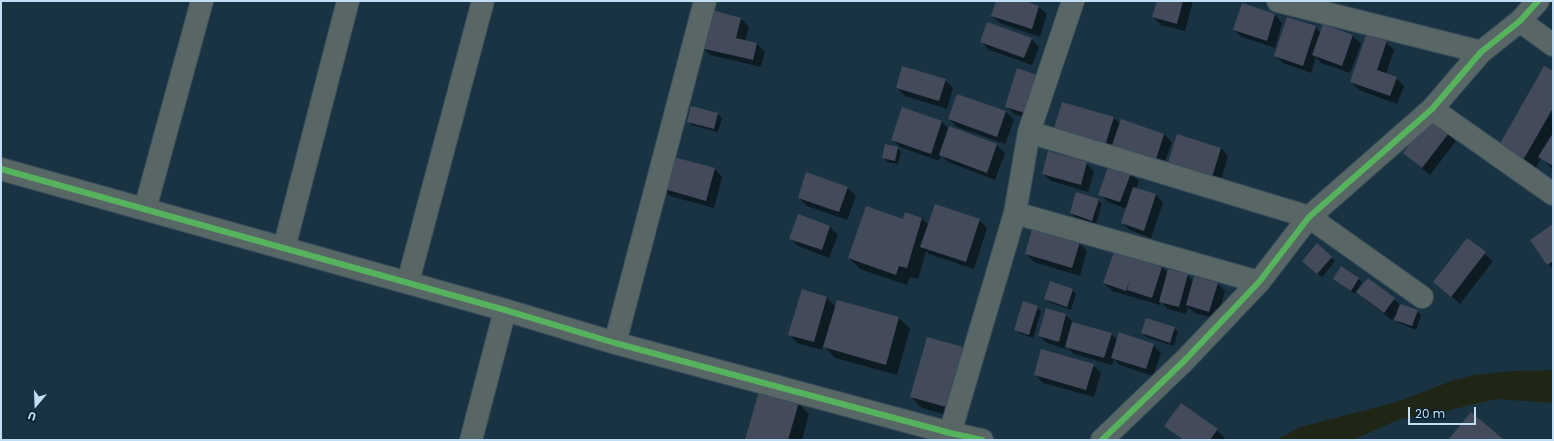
<!DOCTYPE html>
<style>
body{margin:0}
#map{position:relative;width:1554px;height:441px;overflow:hidden;background:#1a3342;font-family:Poppins,sans-serif}
canvas{display:block}
.frame{position:absolute;inset:0;border:2px solid #c2def4;pointer-events:none}
.north{position:absolute;left:16px;top:385px;width:40px;height:40px;-webkit-text-stroke:3px #061d2d;paint-order:stroke;rotate:199deg;font-size:11px;font-weight:700;line-height:16px;text-align:center;color:#c2def4}
.north::after{content:'';display:block;margin:auto;width:14px;height:18px;background:#c2def4;clip-path:polygon(50% 0,100% 100%,50% 72%,0 100%)}
.scale{position:absolute;left:1408px;top:407px;width:68px;height:18px;box-sizing:border-box;border:2px solid #c2def4;border-top:0;padding-left:5px;font-size:12px;line-height:14px;white-space:nowrap;color:#c2def4;-webkit-text-stroke:3px #061d2d;paint-order:stroke}
</style>
<div id="map">
<canvas width="1554" height="441"></canvas>
<div class="frame"></div>
<div class="north">U</div>
<div class="scale">20 m</div>
</div>
<script>
const ctx = document.querySelector('canvas').getContext('2d');
ctx.lineJoin = 'round';
function fillPath(path, color) { ctx.fillStyle = color; ctx.fill(path, 'evenodd'); }
function strokePath(path, color, width, dash) { ctx.strokeStyle = color; ctx.lineWidth = width; ctx.lineCap = dash ? 'butt' : 'round'; ctx.setLineDash(dash || []); ctx.stroke(path); }
fillPath(new Path2D(`
 M1553 370V403L1496 399 1437 413 1397 420 1353 440H1276L1300 427 1397 402 1454 380 1474 375 1514 371Z`), '#1f2616');
fillPath(new Path2D(`
 M997 1H1022L1039 7 1047 14 1040 37 1000 23 992 16Z
 M1158 1H1193L1185 31 1161 25 1153 17Z
 M712 11 741 19 749 27 745 41 757 44 765 52 761 67 710 55 702 47Z
 M1275 15 1282 23 1275 48 1242 37 1234 30Z
 M1324 25 1353 36 1361 44 1350 73 1321 63 1316 57 1311 73 1283 63 1275 55 1315 27 1321 33Z
 M1031 39 1039 47 1032 65 989 50 982 42Z
 M1386 42 1394 50 1386 74 1396 78 1404 86 1397 104 1359 90 1351 82Z
 M1553 72V169L1541 158 1533 173 1509 159Z
 M945 80 953 88 947 109 905 96 897 88Z
 M1044 83 1033 120 1014 114 1006 106Z
 M958 95 1006 112 1014 120 1005 144 957 127 949 119Z
 M1062 103 1113 117 1120 124 1164 134 1172 142 1161 173 1119 159Z
 M692 107 718 114 722 118 718 132 692 125 688 121Z
 M942 122 949 129 950 128 997 145 1005 153 995 180 948 162 941 155 939 161 900 147 892 139Z
 M1448 133 1456 141 1430 175 1404 153Z
 M1178 135 1221 148 1228 156 1218 191Z
 M897 148 901 152 898 164 887 162 883 158Z
 M1086 163 1094 171 1088 192 1051 181 1043 174Z
 M715 169 722 177 714 208 670 196 662 188Z
 M1131 174 1139 181 1136 189 1156 195 1163 203 1151 238 1130 230 1122 223 1127 209 1108 202 1100 194Z
 M848 188 856 196 847 220 807 206 799 198Z
 M1098 200 1102 204 1096 224 1075 217 1071 213Z
 M906 214 922 218 929 225 979 220 987 228 974 269 929 254 926 251 918 279 910 277 907 285 860 269 849 258 903 220Z
 M799 216 830 227 838 235 829 258 798 246 790 238Z
 M1553 225V269L1548 264Z
 M1467 239 1493 261 1460 304 1434 282Z
 M1079 243 1087 251 1080 276 1034 262 1026 254Z
 M1317 245 1335 261 1322 277 1307 265Z
 M1162 267 1168 273 1187 275 1194 281 1217 283 1225 291 1217 319 1195 313 1188 307 1186 314 1168 309 1161 302 1160 305 1112 291 1104 283Z
 M1334 279H1358L1362 282 1355 294Z
 M1368 279 1401 305 1417 311 1421 315 1416 330 1399 323 1395 319 1396 315 1392 320 1366 300 1358 292Z
 M1072 290 1076 294 1071 310 1049 302 1045 298Z
 M826 297 836 307 837 301 899 318 910 329 897 375 835 358 823 345 822 350 797 343 790 335Z
 M1037 307 1041 311 1033 338 1019 333 1015 329Z
 M1047 310 1066 315 1074 323 1111 334 1118 340 1153 345 1161 353 1153 376 1120 365 1114 359 1112 365 1074 354 1067 347 1066 349 1047 343 1039 336Z
 M1174 328 1178 332 1174 346 1146 337 1142 333Z
 M963 348 974 359 957 418 922 408 911 397Z
 M1093 365 1101 373 1094 397 1043 383 1035 375Z
 M798 403 809 414 802 440H746Z
 M1165 426 1217 430 1225 438 1223 440H1182Z`), '#0007');
fillPath(new Path2D(`
 M996 1H1025L1039 6 1032 29 991 16Z
 M1157 1H1183L1177 24 1152 17Z
 M1242 3 1275 14 1267 41 1233 30Z
 M712 10 741 18 736 38 757 43 753 60 701 48Z
 M1287 17 1316 26 1303 66 1274 56Z
 M987 22 1032 38 1024 58 980 42Z
 M1323 24 1353 35 1342 66 1312 55Z
 M1366 35 1387 41 1377 70 1397 77 1390 96 1350 82Z
 M902 66 946 79 939 101 896 88Z
 M1544 66 1553 71V108L1522 162 1497 149Z
 M1017 68 1037 75 1025 113 1005 107Z
 M957 94 1006 111 997 137 948 119Z
 M1062 102 1114 117 1105 146 1053 131Z
 M691 106 718 113 714 129 687 122Z
 M902 107 942 121 931 154 891 140Z
 M1429 118 1449 133 1422 168 1403 153Z
 M1121 119 1164 134 1154 166 1110 151Z
 M949 126 997 144 987 173 939 155Z
 M1553 133V166L1538 157Z
 M1177 134 1221 148 1210 184 1166 170Z
 M885 144 898 147 895 161 882 158Z
 M1048 151 1087 162 1081 185 1042 174Z
 M670 156 715 168 706 201 661 188Z
 M1109 165 1131 173 1120 202 1098 195Z
 M806 172 848 187 839 212 798 198Z
 M1133 187 1156 194 1144 231 1121 223Z
 M1076 192 1099 199 1092 221 1070 213Z
 M935 204 980 219 966 262 920 247Z
 M866 206 903 219 905 212 922 218 907 268 899 266 896 275 848 258Z
 M798 214 830 226 822 250 789 239Z
 M1553 224V261L1547 265 1530 240Z
 M1032 229 1080 242 1072 268 1025 254Z
 M1467 238 1486 252 1451 297 1433 282Z
 M1317 243 1332 257 1317 274 1302 261Z
 M1114 252 1162 267 1152 298 1127 290 1130 279 1126 291 1103 283Z
 M1341 266 1359 278 1351 291 1333 279Z
 M1168 269 1188 274 1179 307 1159 302Z
 M1194 276 1218 283 1209 312 1186 305Z
 M1368 278 1395 298 1384 313 1356 292Z
 M1050 281 1073 289 1067 307 1044 299Z
 M802 289 827 297 814 342 788 335Z
 M837 300 899 317 886 365 823 347Z
 M1023 301 1038 306 1029 335 1014 330Z
 M1400 304 1418 310 1412 326 1394 320Z
 M1046 308 1066 314 1059 342 1038 336Z
 M1146 318 1175 327 1170 343 1141 333Z
 M1072 322 1112 333 1104 358 1065 347Z
 M1119 332 1154 344 1146 369 1111 358Z
 M927 337 963 347 946 407 910 397Z
 M1041 349 1094 364 1086 390 1034 375Z
 M759 391 799 402 788 440H745Z
 M1181 403 1218 429 1210 440H1183L1164 426Z
 M1471 412 1504 440H1448Z`), '#434b5b');
const minor = new Path2D(`
 M1278 1 1481 52
 M1520 21 1553 45
 M1432 109 1553 194
 M1029 132 1309 217 1422 297
 M1 169 505 310 615 343 950 433 982 440
 M145 209 202 1
 M1015 213 1259 282
 M284 248 348 1
 M408 282 483 1
 M615 343 705 1
 M950 433 1015 213 1029 132 1073 1
 M471 440 505 310
 M1102 440 1185 360 1259 282 1309 217 1432 109 1481 52 1520 21 1538 1`);
strokePath(minor, '#384e5b', 24);
strokePath(minor, '#586666', 22);
strokePath(new Path2D(`
 M1 169 505 310 615 343 950 433 982 440
 M1102 440 1185 360 1259 282 1309 217 1432 109 1481 52 1520 21 1538 1`), '#56b35d', 6);
</script>
